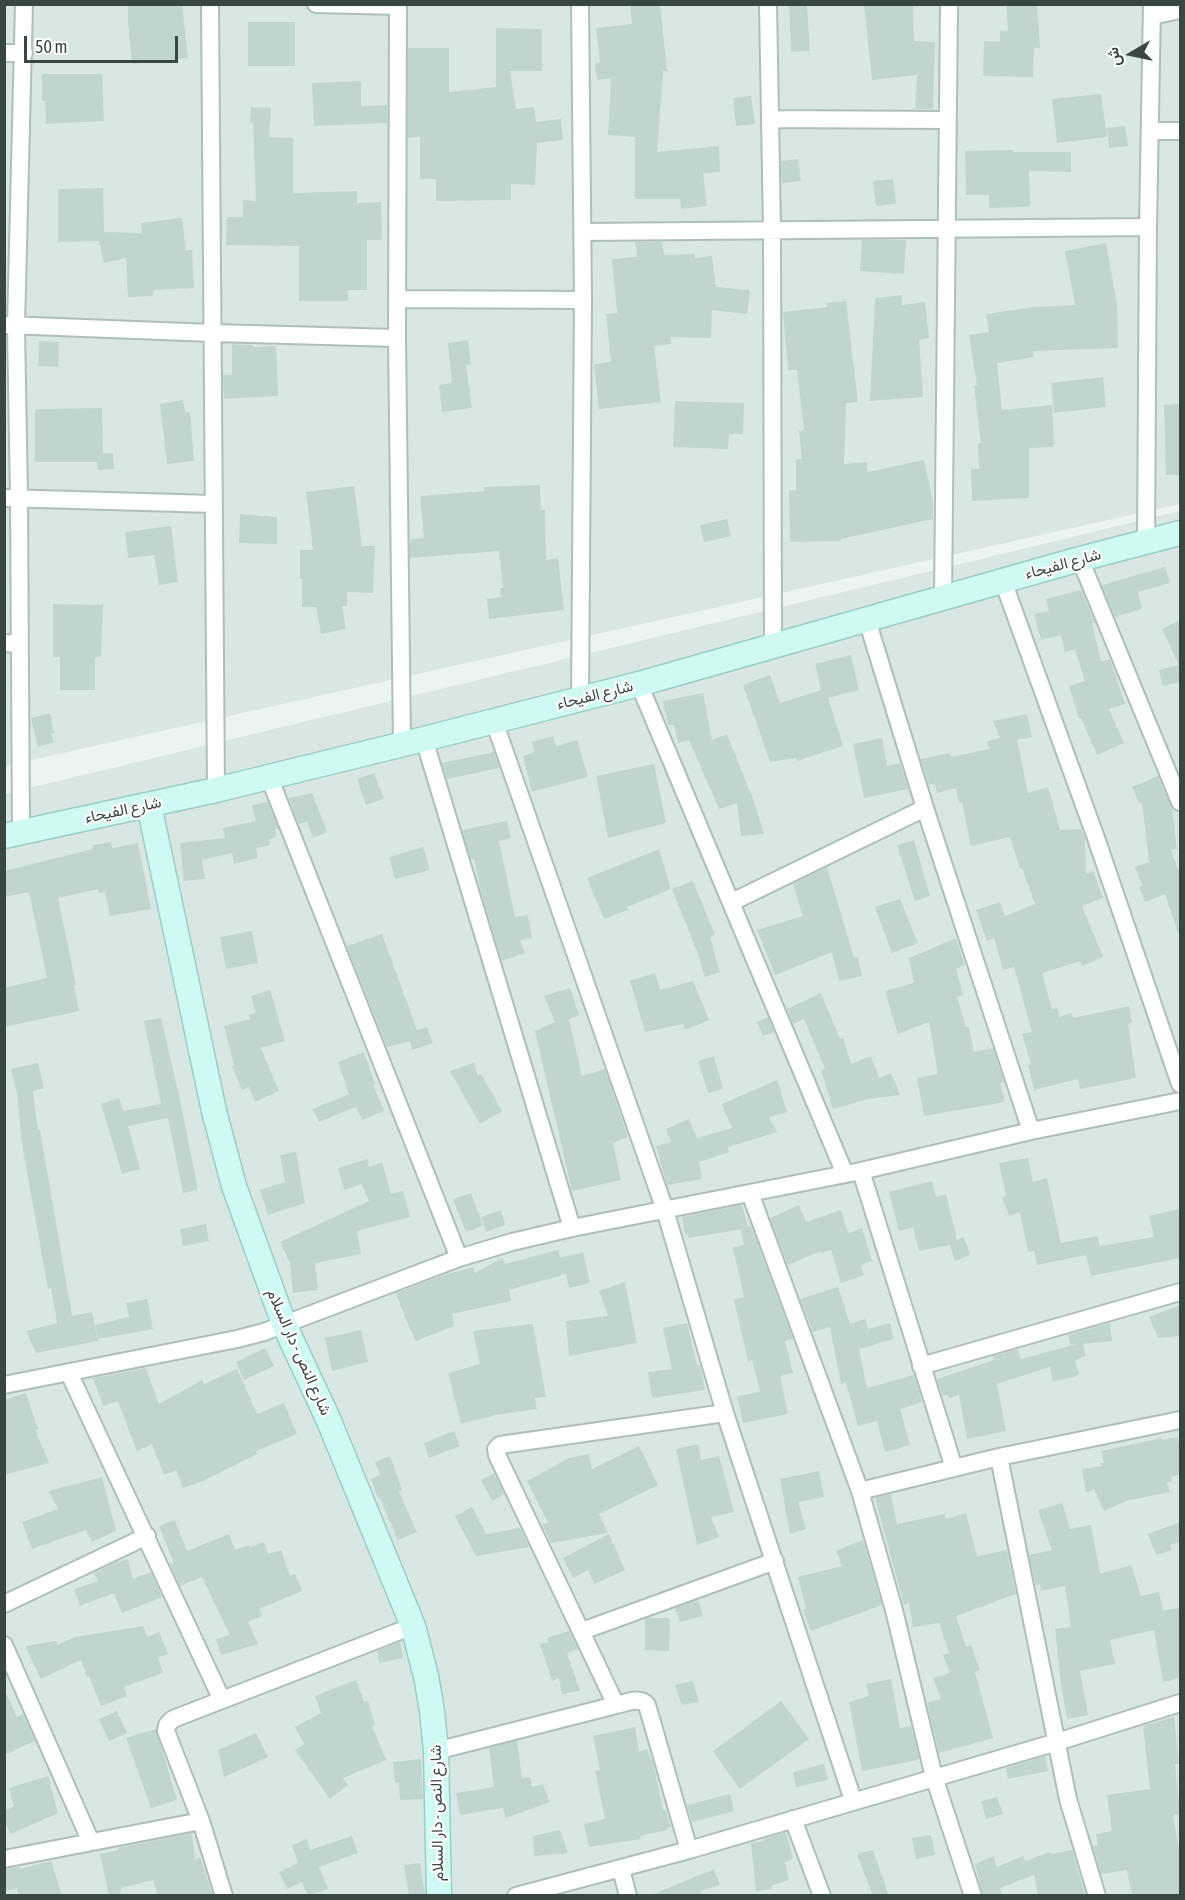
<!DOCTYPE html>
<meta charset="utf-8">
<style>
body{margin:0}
#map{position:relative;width:1185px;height:1900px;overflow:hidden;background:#ebf4f2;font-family:"Asap Condensed",Vazirmatn,sans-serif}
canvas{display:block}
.frame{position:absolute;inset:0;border:6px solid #394743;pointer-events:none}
.north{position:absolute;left:1101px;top:24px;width:60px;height:60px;-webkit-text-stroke:4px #fff;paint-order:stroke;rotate:261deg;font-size:16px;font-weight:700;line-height:24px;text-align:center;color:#394743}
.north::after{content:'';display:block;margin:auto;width:21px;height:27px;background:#394743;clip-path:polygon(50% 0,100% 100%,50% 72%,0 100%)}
.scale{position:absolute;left:24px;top:36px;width:154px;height:27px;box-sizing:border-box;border:3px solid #394743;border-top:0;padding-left:8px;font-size:18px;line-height:21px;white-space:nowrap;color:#394743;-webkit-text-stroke:4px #fff;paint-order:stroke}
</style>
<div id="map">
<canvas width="1185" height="1900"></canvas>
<div class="frame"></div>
<div class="north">ش</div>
<div class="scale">50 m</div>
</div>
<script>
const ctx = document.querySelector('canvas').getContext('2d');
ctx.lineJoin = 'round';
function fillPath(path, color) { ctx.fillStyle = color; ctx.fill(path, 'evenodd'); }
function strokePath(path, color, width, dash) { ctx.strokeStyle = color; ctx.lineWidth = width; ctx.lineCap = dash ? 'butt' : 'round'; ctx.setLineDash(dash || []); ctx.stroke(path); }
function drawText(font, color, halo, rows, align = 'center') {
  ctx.font = font + ' "Asap Condensed",Vazirmatn,sans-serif'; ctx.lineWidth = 4.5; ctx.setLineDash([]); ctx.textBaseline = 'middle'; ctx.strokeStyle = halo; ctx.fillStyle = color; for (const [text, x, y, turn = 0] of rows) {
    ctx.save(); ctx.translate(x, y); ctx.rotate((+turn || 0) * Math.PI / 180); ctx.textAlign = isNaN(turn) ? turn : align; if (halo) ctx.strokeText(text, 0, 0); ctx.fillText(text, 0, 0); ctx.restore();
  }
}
fillPath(new Path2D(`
 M4 5H1180V504L5 766Z
 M1180 511V1895H5L4 794Z`), '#d9e7e4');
fillPath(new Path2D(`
 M128 4H182L188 58 132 64 128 21Z
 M630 4H660L667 71H663L657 152 719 146 720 172 703 173 707 206 681 209 680 199H635V137L608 135 611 78 597 80 595 63 600 62 596 28 632 24Z
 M789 4H807L810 51 791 52Z
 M864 4H913L914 41 935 42 933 109H915L917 75 872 80Z
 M1006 4H1037L1040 48H1034L1033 77 983 76 984 41 1000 42V31H1008Z
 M248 22H295V66H248Z
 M496 28 542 29V71H510L516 109 534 107 536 122 561 119 563 140 537 143 535 185 511 184V200L436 201V179H420V137L408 138V48H449V92L496 87Z
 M42 74H102L104 121 46 124 45 101H42Z
 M361 81V106L387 105V123L314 126 312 83Z
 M1101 94 1107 137 1057 143 1052 99Z
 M751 96 755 124 736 126 733 98Z
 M251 107 271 108 269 137 293 138V193L357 191V203L381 202 382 240H367V290H348V301H299V246L226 245 227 217H243V200L256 201 253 123H250Z
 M1125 126 1128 146 1109 148 1107 128Z
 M1013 150V152H1071V172L1029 171 1030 207 989 208V195H966L965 151Z
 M798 159 801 181 782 183 781 161Z
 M893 179 896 204 876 206 873 181Z
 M103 188 104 232 142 233 141 223 182 218 186 250H192L194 288 153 290V296L128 297 126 258 104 263 99 241 58 242V189Z
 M862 240H906L904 274 860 271Z
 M635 242H662L664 255 695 254V258L712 256 716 287 750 290 747 314 712 310 711 338 670 337 671 344 654 346 661 402 599 409 594 364 611 362 606 314 617 313 612 259 637 257Z
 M1106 243 1117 304 1118 348 1033 351 1034 357 997 363 1002 410 1052 405 1054 447 1029 448V498L972 501 971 469H979L978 443H981L974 386 977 385 969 335 989 332 986 314 1034 307 1075 305 1065 251Z
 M902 295V305L925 302 929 338 919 340 923 397 870 401 875 298Z
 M846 301 858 402 846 403 844 464 867 462 868 472 924 460 933 502V519L840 539 841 541 790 542 789 490H796V459H802L799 431 804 430 797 370H788L783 312 827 307 826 303Z
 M468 340 471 365H466L472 408 442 412 439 385 452 383 448 343Z
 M39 341 59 342 58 367 38 366Z
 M232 344 253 345V347L276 346 278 396 224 399 223 375H232Z
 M1103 377 1106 407 1054 413 1051 383Z
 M183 400 185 413 190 412 194 461 167 464 160 404Z
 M675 401 744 403 743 434H729L728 449 673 447Z
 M1180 404V475H1166L1164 405Z
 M102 408 103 453H113L114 469 98 470 97 462H35V409Z
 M540 485 541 510H545L546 560 558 558 564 610 489 619 487 599 501 597 500 588H503L499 551 410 558V539L424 538 420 496 484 491V487Z
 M354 486 362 546H375L373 593 347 592V606H342L346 629 321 634 316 607H302V579H300V550H313L306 492Z
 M240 514 277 517V544L239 543Z
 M727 519 731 536 704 542 700 525Z
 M171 526 178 582 159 585 154 555 128 558 125 532Z
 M1165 567 1170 583 1138 592 1142 609 1115 617 1102 585Z
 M1081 590 1095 623H1092L1101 662 1110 659 1125 704 1109 709 1124 743 1097 755 1081 718 1079 719 1069 686 1085 681 1075 649 1065 652 1061 635 1041 640 1034 614 1049 611 1046 599Z
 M53 604 103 605 101 657H95V690H60V657H53Z
 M1180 620V682L1163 686 1159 670 1179 665 1162 629Z
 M851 655 859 690 828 698 843 746 797 761 796 758 770 762 743 685 770 675 780 703 821 690 815 664Z
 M703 693 712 740 727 734 753 799 764 834 741 836 737 803 719 809 689 740 678 743 674 725H668L663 701Z
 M50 713 54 733 51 734 54 742 38 747 31 718Z
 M1027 714 1032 737 1017 740 1028 793 1048 787 1060 830 1081 829 1085 838 1086 874 1093 871 1103 898 1082 906 1103 957 1082 966 1080 961 1042 973 1052 1009 1057 1008 1060 1017 1071 1013 1073 1018 1129 1006 1132 1023 1128 1024 1136 1078 1080 1089 1078 1079 1034 1090 1028 1065 1031 1064 1022 1034 1032 1032 1014 967 1003 970 994 938 987 941 976 910 1000 902 1005 916 1035 904 1022 868 1020 869 1010 837 971 846 962 802 959 803 956 788 937 793 935 784 929 785 921 759 950 753 951 757 989 749 987 741 1000 738 993 721Z
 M553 736 556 746 577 740 588 777 532 792 523 756 535 752 532 742Z
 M882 738 887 766 900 763 908 789 864 798 853 744Z
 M494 752 499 768 447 779 442 763Z
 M654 764 666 823 608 838 596 776Z
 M374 773 384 799 366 805 357 779Z
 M1158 776 1172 808 1177 849 1171 850 1180 875V932L1178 933 1165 894 1145 902 1139 887 1142 885 1135 867 1149 862 1142 802 1139 803 1132 787Z
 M312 793 327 832 313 838 307 822 299 824 289 798Z
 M268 802 278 828 275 829 276 837 269 839 270 845 256 848 258 858 234 864 232 853 202 860 205 879 184 881 180 843 225 838 223 828 256 821 252 805Z
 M507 821 511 838 499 841 515 917 528 915 532 938 520 940 525 953 502 961 481 892 474 859H471L462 830Z
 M914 840 930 896 915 901 897 845Z
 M111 842 112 848 138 843 151 909 110 916 105 892 99 893 98 889 58 898 76 985H74L79 1011 4 1027V988L47 978 29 892 4 897V871L93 849V845Z
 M423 847 430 870 395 879 389 857Z
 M659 849 671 889 627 907 628 910 604 919 587 878Z
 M827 867 854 958 858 957 862 976 839 981 832 952 775 975 757 930 803 916 793 884Z
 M693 881 715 935 710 937 720 972 705 977 698 954 672 889Z
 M900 899 918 943 892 953 875 907Z
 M252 931 258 963 226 969 220 937Z
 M382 934 417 1030 427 1027 433 1043 412 1050 410 1041 387 1047 347 946Z
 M956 938 965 965 956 969 963 995 957 997 966 1027H969L974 1052 993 1048 1004 1082 1000 1083 1005 1102 924 1116 917 1078 938 1074 929 1022 898 1034 885 991 914 983 909 958Z
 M655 973 660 990 693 981 709 1020 685 1030 683 1024 645 1032 630 981Z
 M570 988 579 1015 569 1019 582 1076 605 1069 628 1137 613 1143 621 1180 572 1191 535 1031 555 1022 544 996Z
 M270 990 285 1041 261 1048 279 1091 255 1102 249 1087 242 1090 232 1066 234 1065 224 1026 250 1019 249 1015 256 1013 251 996Z
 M821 993 840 1039 843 1038 851 1064 871 1056 879 1078 891 1073 900 1095 868 1099 833 1109 821 1070 825 1069 804 1019 793 1024 787 1009Z
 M768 1017 774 1032 763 1036 757 1022Z
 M161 1018 180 1100 198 1190 183 1193 168 1118 128 1126 140 1169 122 1174 101 1104 119 1098 123 1111 161 1104 144 1021Z
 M364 1052 375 1084 373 1085 384 1111 362 1120 356 1107 319 1122 313 1109 349 1094 338 1062Z
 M714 1056 723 1089 708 1093 698 1061Z
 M38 1063 44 1088 33 1091 38 1130H40L72 1316 92 1312 98 1341 36 1353 26 1331 57 1323 51 1288 48 1289 22 1144 17 1094 11 1069Z
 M474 1063 478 1076 481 1074 502 1111 480 1124 450 1071Z
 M777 1080 787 1112 769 1117 777 1132 728 1147 729 1152 699 1162 702 1179 667 1185 656 1146 671 1142 666 1129 689 1119 697 1138 732 1128 722 1104Z
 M296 1152 305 1203 268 1215 260 1190 285 1182 280 1155Z
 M1028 1158 1033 1182 1047 1178 1061 1243 1097 1236 1100 1246 1154 1237 1149 1216 1180 1209V1258L1091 1276 1086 1255 1037 1265 1034 1251 1028 1252 1020 1212 1009 1216 1002 1197 1006 1196 999 1163Z
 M367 1159 369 1167 382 1162 391 1194 403 1191 410 1217 357 1231 361 1254 315 1263 318 1290 293 1293 290 1263 280 1242 369 1201 362 1184 344 1190 338 1168Z
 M932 1181 936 1197 946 1194 957 1240 964 1237 970 1255 955 1261 950 1245 919 1251 913 1227 899 1231 889 1192Z
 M471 1193 483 1226 466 1232 453 1199Z
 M742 1205 748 1227 751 1226 793 1339 785 1341 793 1373 780 1376 788 1414 743 1423 737 1396 760 1392 752 1360 748 1361 734 1300 744 1297 733 1248 744 1245 741 1230 743 1229 689 1238 687 1234H685L682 1217Z
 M799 1205 806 1222 841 1210 848 1233 862 1228 872 1261 861 1265 864 1275 841 1283 831 1250 821 1253V1251L788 1265 770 1218Z
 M501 1210 505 1225 486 1232 481 1217Z
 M206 1224 209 1241 183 1246 180 1229Z
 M558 1250 560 1258 583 1252 590 1283 569 1288 566 1274 509 1290 511 1301 452 1314 454 1326 416 1341 405 1318 396 1293 441 1276 473 1267 475 1273 502 1258 505 1264Z
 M625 1282 637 1343 569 1356 566 1321 608 1316 599 1291Z
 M838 1287 850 1324 865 1319 868 1329 890 1323 894 1339 859 1349 867 1388 914 1375 922 1402 900 1409 910 1445 885 1452 877 1421 858 1426 846 1383 841 1384 830 1327 813 1332 800 1299Z
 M147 1299 153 1329 98 1339 95 1325 129 1317 126 1303Z
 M1180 1305V1336L1158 1338 1149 1317Z
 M687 1323 697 1365H700L705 1390 652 1398 648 1372 672 1369 663 1328Z
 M1110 1323 1112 1341 1083 1344 1086 1356 1075 1360 1079 1375 1053 1382 1050 1367 997 1384 1006 1431 967 1439 959 1395 949 1398 948 1395 943 1396 937 1379 994 1360 993 1356 1018 1349 1021 1359 1077 1344 1071 1345 1068 1335Z
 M533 1324 546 1397 535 1398 537 1409 495 1415 461 1424 448 1373 480 1364 473 1331Z
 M361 1330 368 1362 332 1371 325 1338Z
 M265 1348 274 1366 244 1380 236 1362Z
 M146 1368 159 1404 202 1380 204 1384 237 1369 257 1414 284 1403 297 1434 256 1451 257 1454 201 1482 183 1488 176 1470 164 1475 152 1444 137 1451 118 1401 103 1406 93 1378Z
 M26 1393 38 1429 35 1430 49 1463 4 1475V1400Z
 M454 1431 460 1446 429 1458 424 1443Z
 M1178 1437 1180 1452V1474L1171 1477 1172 1481 1167 1483 1170 1492 1126 1501 1104 1511 1094 1489 1086 1493 1082 1469 1101 1466 1100 1463H1104L1101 1451 1162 1438V1440Z
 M698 1444 701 1460 719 1456 734 1512 711 1517 719 1537 697 1545 676 1449Z
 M639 1446 658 1485 599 1514 608 1533 551 1543 542 1524 548 1523 527 1481 569 1458 589 1454 592 1469Z
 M390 1456 402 1490 399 1492 417 1532 398 1540 380 1498 378 1499 371 1479 380 1475 375 1462Z
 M819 1471 824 1497 798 1502 806 1529 790 1534 780 1479Z
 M494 1473 504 1494 492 1501 481 1480Z
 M102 1477 116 1531 92 1542 86 1530 32 1549 22 1522 58 1509 49 1491Z
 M891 1494 897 1524 945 1514 946 1519 966 1513 977 1556 1007 1550 1016 1594 956 1616 966 1647 971 1645 980 1670 975 1672 993 1738 939 1753 927 1703 941 1699 933 1678 950 1673 943 1655 949 1653 939 1623 913 1627 909 1603 904 1605 875 1498Z
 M1062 1503 1070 1529 1091 1525 1100 1574 1131 1565 1141 1596 1159 1592 1163 1610 1180 1608V1678L1163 1682 1154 1630 1110 1640 1115 1664 1080 1671 1088 1715 1067 1719 1061 1684 1055 1629 1071 1627 1065 1586 1041 1591 1040 1584 1036 1586 1029 1555 1052 1550 1038 1510Z
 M472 1507 486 1534 520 1528 529 1547 476 1556 455 1516Z
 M175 1520 187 1551 229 1534 235 1550 249 1545 250 1547 264 1542 268 1554 281 1550 290 1576 295 1574 302 1591 259 1609 262 1616 248 1622 258 1644 221 1655 216 1639 230 1635 202 1577 180 1586 170 1564 174 1563 159 1526Z
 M1180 1522V1542L1170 1545 1172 1550 1156 1555 1148 1534Z
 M609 1534 625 1570 594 1584 588 1570 573 1578 563 1558Z
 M863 1540 882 1605 811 1631 803 1610 806 1609 798 1577 842 1566 836 1551Z
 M128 1559 133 1579 151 1572 162 1597 122 1613 114 1593 80 1606 74 1589 98 1581 94 1573 117 1562Z
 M698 1600 703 1616 680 1622 675 1608Z
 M649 1618H670L669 1651 645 1650V1619Z
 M143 1626 147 1637 159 1632 168 1654 158 1657 163 1673 124 1687 127 1696 101 1706 89 1676 87 1677 81 1660 41 1679 25 1646 56 1641 58 1645 75 1637Z
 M569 1631 578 1649 567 1653 580 1691 562 1694 559 1678 552 1681 540 1644 548 1642 547 1638Z
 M400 1642 403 1658 379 1663 377 1651Z
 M891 1679 900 1728 911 1726 919 1758 918 1760 862 1771 849 1702 869 1696 866 1684Z
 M356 1680 364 1702 368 1701 375 1725 372 1726 386 1760 343 1778 348 1785 330 1799 295 1750 304 1744 295 1727 321 1713 315 1696Z
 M693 1681 699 1702 682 1705 675 1685Z
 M4 1689 17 1717 23 1714 35 1741 4 1755Z
 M781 1701 809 1739 740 1789 713 1751Z
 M117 1711 127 1733 109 1741 99 1719Z
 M1174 1717 1179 1764H1175L1180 1814 1173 1815 1180 1856V1896H1132L1127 1870 1101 1874 1093 1846 1098 1845 1096 1834 1112 1831 1107 1795 1150 1789 1143 1726Z
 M635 1727 639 1752 647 1749 653 1763 663 1810H666L671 1827 667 1828V1830L640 1836 641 1839 589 1847 584 1824 605 1819 595 1771 600 1770 593 1736Z
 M156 1729 177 1800 151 1808 126 1738Z
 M256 1733 268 1757 224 1777 218 1750Z
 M517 1741 522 1778 530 1777 532 1787 543 1784 550 1802 506 1818 503 1808 460 1815 456 1793 494 1787 489 1748Z
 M1045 1756 1048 1771 1008 1779 1006 1768Z
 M421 1759 423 1799 400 1800 399 1783H395L393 1762Z
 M824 1764 828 1780 796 1787 793 1772Z
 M48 1776 58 1813 11 1834 4 1820V1811L14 1806 9 1788Z
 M730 1794 734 1811 692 1822 687 1805Z
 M997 1797 1003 1814 986 1819 981 1801Z
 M560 1830 568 1853 534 1856 533 1836Z
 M786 1832 793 1859 785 1862 789 1880 771 1886 772 1889 756 1891 751 1843 764 1841V1839Z
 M192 1833 195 1859 200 1857 213 1896H158L153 1880 121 1888 120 1896H109L100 1854 119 1850 118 1848Z
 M931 1835 935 1855 916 1859 912 1838Z
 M352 1836 358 1853 319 1867 328 1889 308 1896 302 1882 287 1889 279 1872 298 1863 292 1845 307 1839 310 1850Z
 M873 1850 889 1896H873L857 1854Z
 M1072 1850 1085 1894 1038 1896 1034 1875 1000 1888 1002 1896H983L975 1864 994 1856 997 1867 1023 1856 1025 1861 1050 1852 1051 1854Z
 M51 1861 62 1896H18L17 1888 4 1891V1869L20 1867V1869Z
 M420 1863 425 1896H409L404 1865Z
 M714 1869 720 1885 700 1891 702 1896H649Z`), '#c1d5cf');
const street = new Path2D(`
 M210 4 216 790
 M316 4 398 6
 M398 4 397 338 402 744
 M768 4 772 230 773 646
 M1152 16 1180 10
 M4 53H24
 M770 119 947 120
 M1150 131H1180
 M583 232 1148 227
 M399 299 583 300
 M6 325 213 333 397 338
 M4 498 213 504
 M1146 542 1148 227 1152 4
 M1080 559 1180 802
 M1003 581 1096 838 1180 1084
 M943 598 949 4
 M867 620 925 808 1031 1131
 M4 643 20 644
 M639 684 845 1174
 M580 698 583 300 580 4
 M494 721 665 1210 725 1413 853 1800
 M424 739 572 1228
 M269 777 459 1258
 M21 833 19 499 16 326 24 4
 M732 902 925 808
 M861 1171 954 1468
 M750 1193 860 1491 894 1610 934 1777 973 1896
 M921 1366 1180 1292
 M69 1373 222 1700
 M4 1385 237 1339 264 1332 459 1258 512 1242 572 1228 861 1171 1031 1131 1180 1101
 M999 1457 1068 1799 1097 1896
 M860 1491 999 1457 1180 1420
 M4 1604 147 1536
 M582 1631 775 1561
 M4 1645 91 1842
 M616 1705 497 1455 496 1449 500 1445 725 1413
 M436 1751 616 1705C626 1703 640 1696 647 1705L689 1850
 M793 1819 822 1896
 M4 1859 201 1821
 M621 1869 628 1896
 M224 1896 201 1821 166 1731 167 1725 173 1719 413 1626
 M516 1896 689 1850 1057 1742 1180 1703`);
const secondary = new Path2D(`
 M149 805 214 1111 234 1186 284 1324 329 1421 413 1626 426 1676 432 1711 436 1751 439 1896
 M4 836 216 790 424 739 639 684 1080 559 1180 533`);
strokePath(street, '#aebfba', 20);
strokePath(secondary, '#9ccdc4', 27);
strokePath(street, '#fff', 16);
strokePath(secondary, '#cefaf3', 24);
drawText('16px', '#394743', '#fff', [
 ["شارع الفيحاء",1063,564,-15],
 ["شارع الفيحاء",595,695,-14],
 ["شارع الفيحاء",123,810,-12],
 ["شارع النص - دار السلام",299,1352,66],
 ["شارع النص - دار السلام",437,1813,-91]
]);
</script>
